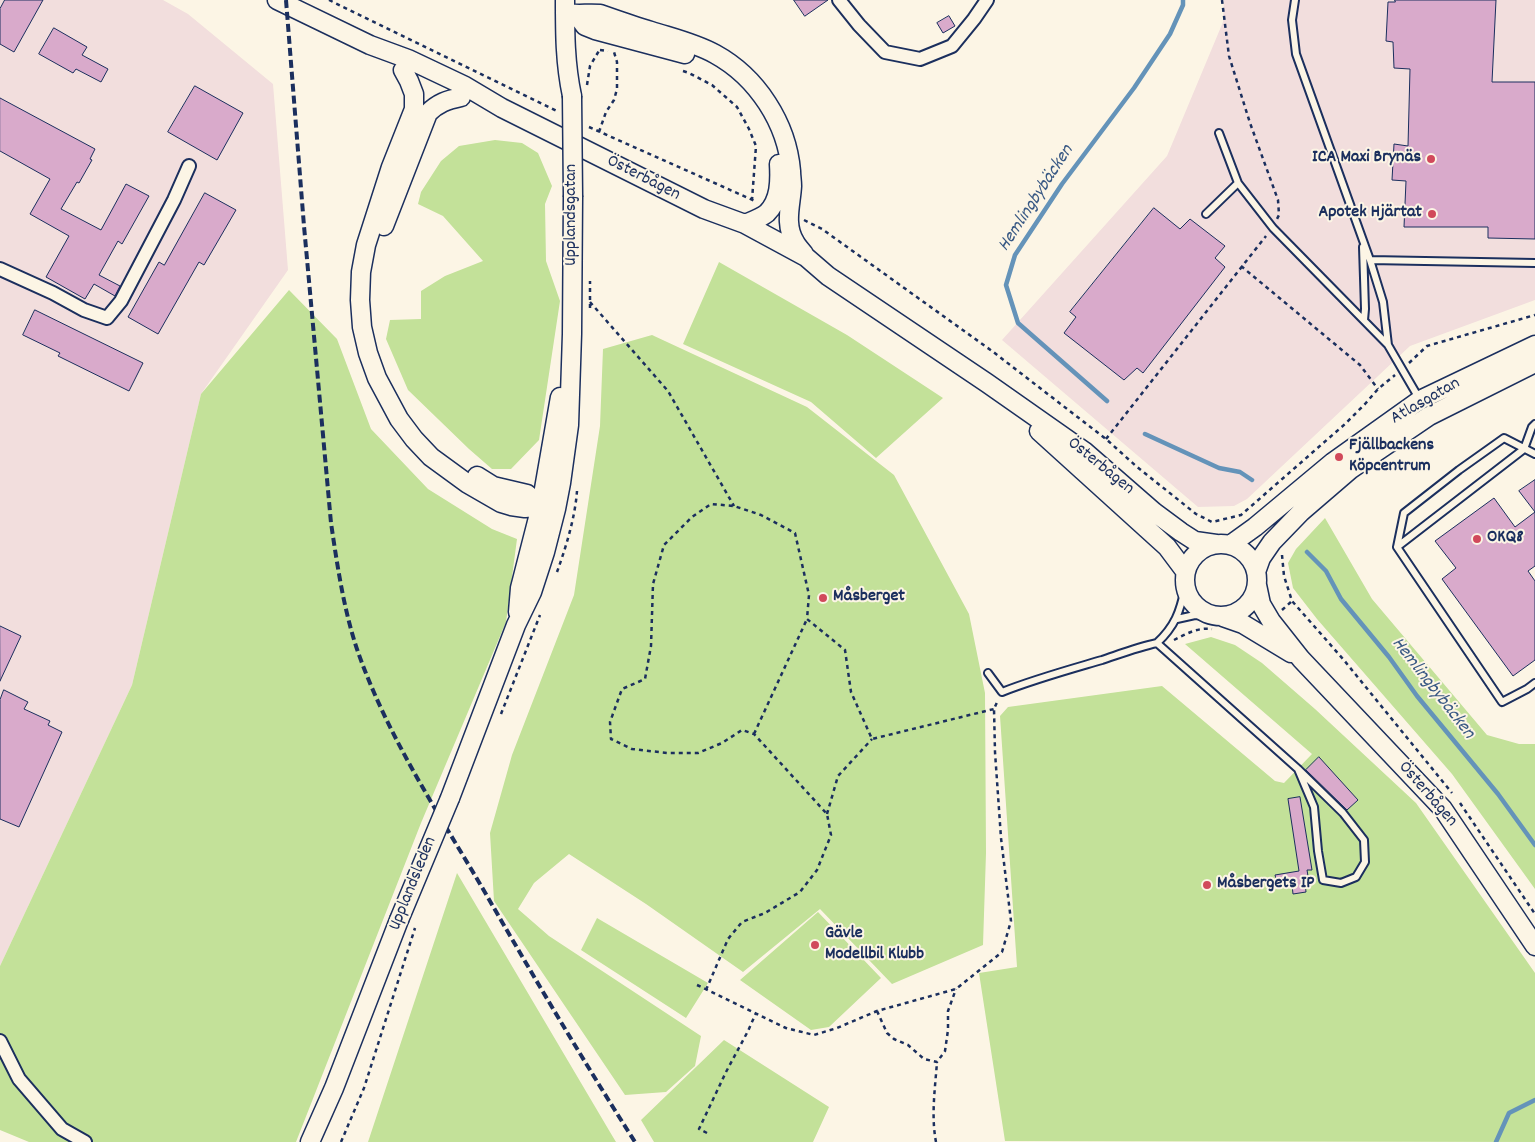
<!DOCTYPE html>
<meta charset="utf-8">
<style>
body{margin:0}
canvas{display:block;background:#fcf5e5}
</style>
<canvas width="1535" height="1142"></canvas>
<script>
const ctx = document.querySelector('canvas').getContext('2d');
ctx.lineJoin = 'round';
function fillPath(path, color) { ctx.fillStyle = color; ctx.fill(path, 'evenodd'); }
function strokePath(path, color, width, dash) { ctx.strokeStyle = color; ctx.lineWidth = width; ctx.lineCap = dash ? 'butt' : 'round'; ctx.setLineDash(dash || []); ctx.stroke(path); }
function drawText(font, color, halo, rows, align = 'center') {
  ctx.font = font + ' Dekko,sans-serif'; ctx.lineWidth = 4; ctx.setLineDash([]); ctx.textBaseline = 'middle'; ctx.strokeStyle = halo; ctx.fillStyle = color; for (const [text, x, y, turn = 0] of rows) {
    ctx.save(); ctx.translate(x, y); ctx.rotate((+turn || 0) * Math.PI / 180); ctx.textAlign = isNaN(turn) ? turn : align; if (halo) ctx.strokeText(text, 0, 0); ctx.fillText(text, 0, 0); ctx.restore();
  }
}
fillPath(new Path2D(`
 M0 0H163L188 14 273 84 288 270 201 394 132 685 0 966Z
 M1224 0H1535V300L1410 346 1247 499 1234 506 1198 507 1002 340 1167 156 1223 22Z`), '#f2dedd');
fillPath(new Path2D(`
 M495 140 522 143 538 153 552 186 545 204 546 261 560 301 539 440 511 469H492L469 449 408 390 386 339 390 320 421 319V291L445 276 483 261 443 216 418 204 421 192 441 161 459 146Z
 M719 262 847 335 943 398 876 458 811 402 683 344Z
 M289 290 337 339 371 429 428 489 492 529 517 539 506 622 421 823 296 1142H29L0 1130V966L132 685 201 394Z
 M652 335 807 407 894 475 969 614 985 693 986 853 983 945 892 984 820 909 743 972 646 904 569 854 534 883 518 909 549 936 701 1036 695 1066 666 1092 625 1095 494 901 490 833 512 755 574 595 600 426 603 349Z
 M1325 518 1372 599 1487 735 1519 744H1535V889L1452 774 1317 619 1293 588 1288 563 1296 549Z
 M1211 637 1235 645 1262 663 1315 709 1416 803 1535 973V1142L1005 1141 979 973 1017 967 1000 716 1008 707 1162 686 1275 781 1284 783 1312 754 1185 644Z
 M457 873 610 1132 616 1142H368Z
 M818 912 881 978 829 1027 811 1030 740 980Z
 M597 918 708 983 686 1018 581 950Z
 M724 1040 829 1107 813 1142H654L641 1120Z`), '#c3e199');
strokePath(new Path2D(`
 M1107 401 1018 323 1006 285 1015 255 1062 184 1134 88 1170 34 1183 5V0
 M1145 434 1219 468 1240 472 1252 480
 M1307 552 1326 571 1341 599 1389 657 1417 696 1498 794 1535 845
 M1496 1142 1509 1113 1535 1100`), '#6493b9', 4.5);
const building = new Path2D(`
 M5 0H43L14 52 0 44V9Z
 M794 0H828L805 16Z
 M1395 0H1496L1492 82H1535V239L1488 238V227H1404L1406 181 1392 180 1394 144 1408 146 1410 69 1394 68 1393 42 1386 41 1388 2H1395Z
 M949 16 955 26 943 33 937 23Z
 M54 28 87 47 82 55 108 69 101 82 76 69 73 73 39 54Z
 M195 86 243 113 217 160 168 132Z
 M0 98 95 149 90 159 92 160 79 183 77 182 61 209 101 230 126 184 149 196 122 244 118 241 99 275 120 286 115 296 94 284 85 299 46 277 69 236 30 214 50 179 0 151Z
 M205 193 236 210 204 265 199 262 158 334 128 317 159 262 164 265Z
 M1154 208 1180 229 1190 219 1225 246 1215 258 1225 267 1143 373 1137 368 1124 380 1064 333 1076 317 1070 312Z
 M35 310 143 363 129 391 58 356 60 353 23 335Z
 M1535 480V566L1528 571 1535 581V660L1513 676 1442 579 1456 568 1435 541 1494 498 1515 527 1535 512 1519 491Z
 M0 626 21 636 0 681Z
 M4 690 28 702 24 709 50 721 48 725 62 732 19 827 0 819V700Z
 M1319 757 1358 800 1347 810 1306 770Z
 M1300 797 1312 870H1307L1309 882 1305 883 1306 892 1293 894 1292 885 1278 887 1275 875 1299 871 1288 799Z`);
fillPath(building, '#d9aacb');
strokePath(building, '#1b2f5e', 1);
const lane = new Path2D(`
 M1295 0 1292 20 1296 54 1370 260 1383 302 1388 345
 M1219 133 1238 183 1273 228 1388 345 1420 400
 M1206 214 1238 183
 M1363 247 1365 309 1364 320
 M1370 260 1535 263
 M1535 424 1532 427 1524 449 1397 547 1502 702 1527 689 1535 683
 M1397 547 1404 513 1459 470 1504 438 1535 454
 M1185 588C1180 612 1175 626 1157 643L1298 769 1343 813 1364 840 1365 862 1356 877 1341 883 1323 880 1318 851 1314 807 1298 769
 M1177 619 1195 615 1212 616
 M988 673 1002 692C1035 679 1068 670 1102 660 1120 654 1138 647 1157 643`);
const street = new Path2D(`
 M839 0 859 25 885 52 920 59 952 46 974 19 987 0
 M0 269 53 293 84 310 107 318 121 301 174 200 189 166
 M0 1041 19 1079 62 1129 85 1142`);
const secondary = new Path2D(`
 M277 0 370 45 408 59 465 86 502 108 704 209 745 224 806 257 828 276 987 383 1084 451 1154 512 1181 532 1195 541 1216 544
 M565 0C565 33 565 63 572 96
 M565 13C577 15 588 13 600 14 617 20 634 26 651 31 673 38 695 43 715 54 757 77 787 123 791 171 791 176 792 181 792 186 791 205 784 224 795 242 797 246 801 250 804 254
 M577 15 585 26 595 30 685 54
 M403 70 409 81 414 94V109L391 167 366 245 361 272 360 300 362 327 368 353 377 378 399 419 414 439 431 457 468 484 501 503 511 506 525 508 541 506 556 509
 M745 224C752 221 761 218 767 213 780 200 780 181 779 164
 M384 226 428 113C438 103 447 100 461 97
 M1039 431 1167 547 1185 571
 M477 476 493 486 527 494 541 506
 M1185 580a36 36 0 1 1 72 0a36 36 0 1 1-72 0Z
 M1230 545 1255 527 1333 462 1420 400 1535 345
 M1256 572 1261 558 1272 542 1301 512 1351 469 1429 416 1535 363
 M1257 585 1261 604 1271 621 1301 659 1443 809 1535 946
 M518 612 520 588 541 506 560 397
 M1223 617 1243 624 1291 653
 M450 798 516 625 532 592 545 552 556 509 561 483 569 425 572 334 573 197
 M310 1142 334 1088 399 920`);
strokePath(lane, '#1b2f5e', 10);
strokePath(street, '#1b2f5e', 16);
strokePath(secondary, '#1b2f5e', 21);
strokePath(new Path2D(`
 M329 0 557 111
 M1222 0 1229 56 1250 123 1278 200 1279 215 1277 219
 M600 50 608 51
 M683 71 689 73 712 85 737 107 749 129 756 146 752 200
 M587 85 590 66 600 49
 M589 127 755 201
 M599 132 606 112 614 100 617 89V62L614 52
 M804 220 822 229 992 351 1106 439 1136 466 1196 514 1212 522 1241 515 1345 424 1365 404 1378 389 1395 375
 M1241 266 1360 365 1378 389
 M590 302 668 391 734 506
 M590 308V281
 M1409 363 1427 346 1535 315
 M1106 439 1266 236
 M1282 555 1284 576 1292 601 1343 659 1452 793
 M557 572C566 547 575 518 577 491
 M1282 610 1292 601
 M1174 640C1186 634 1198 627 1212 629
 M501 714 540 615
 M754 734 807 619
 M1460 803 1535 914
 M827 814 838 776 872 739
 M697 985 786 1028 814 1035 837 1028 877 1011 956 989 1002 952 1011 921 1001 838 995 752 994 709 998 700
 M706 990 728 939 742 922 765 913 800 892 817 870 831 835 827 814 754 734 742 730 722 743 698 753H667L632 749 611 739 610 722 622 689 645 679 651 646 653 584 664 545 692 517 711 504 734 506 761 515 795 533 809 595 807 619 845 650 851 692 872 739 994 709
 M877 1011 887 1033 894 1039 908 1045 924 1059 937 1062 945 1051 948 1030V1011L956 989
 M707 1133 699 1129 726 1072 748 1031 756 1013
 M341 1142 364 1088 415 928
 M936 1142C931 1116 935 1089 937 1062`), '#1b2f5e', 2.5, [4, 4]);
strokePath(lane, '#fcf5e5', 6);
strokePath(street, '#fcf5e5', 12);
strokePath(secondary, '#fcf5e5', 18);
strokePath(new Path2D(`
 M286 0 304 226 331 523C338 570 345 619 362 663 392 743 440 816 483 889 532 974 582 1059 635 1142`), '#1b2f5e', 4, [8, 4]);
const secondaryBridge = new Path2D(`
 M572 96 573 197
 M399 920 450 798`);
strokePath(secondaryBridge, '#1b2f5e', 21, []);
strokePath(secondaryBridge, '#fcf5e5', 18);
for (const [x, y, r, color] of [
 [1431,159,5,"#d1495b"],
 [1432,214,5,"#d1495b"],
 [1339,457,5,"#d1495b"],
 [1477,539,5,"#d1495b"],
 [823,598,5,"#d1495b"],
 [1207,885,5,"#d1495b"],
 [815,945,5,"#d1495b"]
]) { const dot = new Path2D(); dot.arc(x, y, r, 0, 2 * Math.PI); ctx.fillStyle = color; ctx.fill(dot); strokePath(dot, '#fcf5e5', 2); }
drawText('bold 18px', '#1b2f5e', '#fcf5e5', [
 ["ICA Maxi Brynäs",1421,159,"right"],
 ["Apotek Hjärtat",1422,214,"right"],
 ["Fjällbackens",1349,447],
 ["Köpcentrum",1349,468],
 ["OKQ8",1487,539],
 ["Måsberget",833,598],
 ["Måsbergets IP",1217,885],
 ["Gävle",825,935],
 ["Modellbil Klubb",825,956]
], 'left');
drawText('18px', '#1b2f5e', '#fcf5e5', [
 ["Österbågen",643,179,27],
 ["Upplandsgatan",573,215,-90],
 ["Atlasgatan",1426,402,-30],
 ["Österbågen",1100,467,39],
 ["Österbågen",1427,795,49],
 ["Upplandsleden",414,884,-68]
]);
drawText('italic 19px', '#395984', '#fcf5e5', [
 ["Hemlingbybäcken",1037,199,-57],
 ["Hemlingbybäcken",1432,689,52]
]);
</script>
